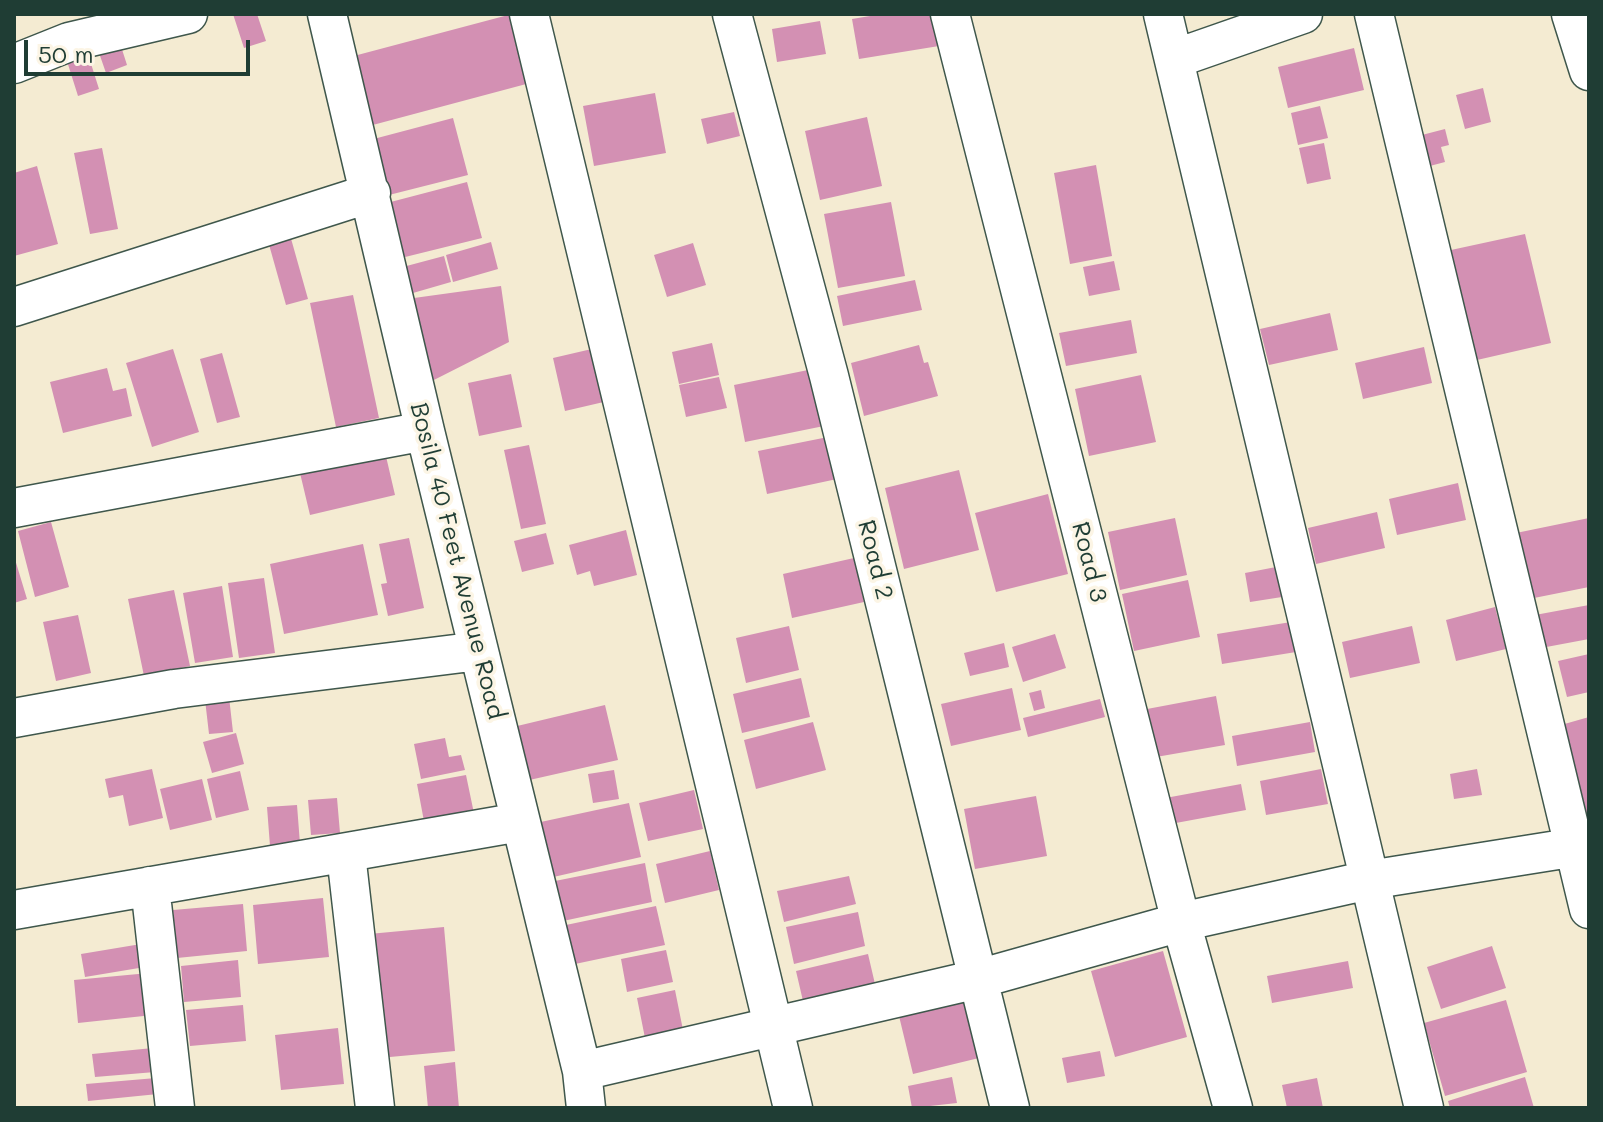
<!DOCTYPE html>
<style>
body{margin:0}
#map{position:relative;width:1603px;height:1122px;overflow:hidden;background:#f4ebd2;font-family:Mali,sans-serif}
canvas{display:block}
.frame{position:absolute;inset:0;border:16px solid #1f3d34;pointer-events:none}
.scale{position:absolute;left:24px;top:40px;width:226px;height:36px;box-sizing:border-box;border:4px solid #1f3d34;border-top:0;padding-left:10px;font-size:24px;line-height:28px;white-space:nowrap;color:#1f3d34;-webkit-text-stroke:6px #fcf5e5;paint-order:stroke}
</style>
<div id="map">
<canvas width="1603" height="1122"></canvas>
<div class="frame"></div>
<div class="scale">50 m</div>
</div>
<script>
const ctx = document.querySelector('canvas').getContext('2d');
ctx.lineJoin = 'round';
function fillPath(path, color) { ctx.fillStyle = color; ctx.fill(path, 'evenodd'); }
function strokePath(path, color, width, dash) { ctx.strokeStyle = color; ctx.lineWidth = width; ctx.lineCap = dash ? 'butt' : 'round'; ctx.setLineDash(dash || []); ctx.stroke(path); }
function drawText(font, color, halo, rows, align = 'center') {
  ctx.font = font + ' Mali,sans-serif'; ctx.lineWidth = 7; ctx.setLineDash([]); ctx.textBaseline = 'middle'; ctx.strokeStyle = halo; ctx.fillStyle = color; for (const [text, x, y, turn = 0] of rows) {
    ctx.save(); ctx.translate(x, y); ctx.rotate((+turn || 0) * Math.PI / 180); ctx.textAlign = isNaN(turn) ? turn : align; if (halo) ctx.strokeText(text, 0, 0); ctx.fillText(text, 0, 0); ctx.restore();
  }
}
fillPath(new Path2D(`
 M233 14H257L266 41 244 48Z
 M512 14 530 83 369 126 350 57Z
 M882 14H933L939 46 859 59 852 19Z
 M820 21 826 54 777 62 772 29Z
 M119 40 127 65 106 73 97 47Z
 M1354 48 1364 90 1288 108 1278 67Z
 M87 51 99 89 78 96 66 58Z
 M1483 88 1491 122 1465 129 1456 95Z
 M655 93 666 153 594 166 583 106Z
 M1320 106 1328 138 1298 145 1291 113Z
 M734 112 740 136 707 144 701 119Z
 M867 117 882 186 820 200 805 131Z
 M453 118 468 175 381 197 366 141Z
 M1445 129 1449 145 1441 147 1445 162 1426 167 1418 136Z
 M1324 143 1331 179 1307 184 1299 148Z
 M102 148 118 229 90 234 74 153Z
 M1096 165 1112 256 1070 264 1054 173Z
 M37 166 58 244 14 256V173Z
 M467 182 482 238 397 259 383 204Z
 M891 202 905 276 838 288 824 214Z
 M1525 234 1551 343 1477 360 1451 250Z
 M290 235 308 299 286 305 268 241Z
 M491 242 498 269 453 282 446 255Z
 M693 243 706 285 667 297 654 255Z
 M444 256 451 282 406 295 399 268Z
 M1114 261 1120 290 1089 296 1083 267Z
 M915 280 922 310 843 326 837 296Z
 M501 286 509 342 426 384 414 298Z
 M353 295 379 418 336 427 310 303Z
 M1330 313 1338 350 1269 365 1260 329Z
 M1131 320 1137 353 1066 366 1059 333Z
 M712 343 719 375 679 384 672 352Z
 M919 345 924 363 928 362 938 396 864 416 851 363Z
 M1424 347 1432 383 1363 399 1355 363Z
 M596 348 608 401 565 411 553 358Z
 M173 349 199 432 152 447 126 363Z
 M222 353 240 417 217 423 200 359Z
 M107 368 113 391 126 388 132 416 63 433 50 382Z
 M813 369 824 426 745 442 734 385Z
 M511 374 522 427 479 436 468 383Z
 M1141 375 1156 442 1089 456 1075 389Z
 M719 377 727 408 686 417 679 385Z
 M828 437 837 479 767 494 758 451Z
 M529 445 546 524 521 529 504 450Z
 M385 452 395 495 310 515 300 473Z
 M959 470 979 550 904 569 885 488Z
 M1458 483 1466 520 1397 535 1389 499Z
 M1048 494 1068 574 996 592 975 513Z
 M1377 512 1385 548 1316 564 1308 528Z
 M1175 518 1187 575 1120 590 1108 532Z
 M1589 518V587L1529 599 1516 533Z
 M51 522 69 587 35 597 18 531Z
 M626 530 637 575 594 586 590 571 577 575 569 545Z
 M546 533 554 564 522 572 514 541Z
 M409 538 424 608 388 616 381 584 387 583 379 544Z
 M363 544 378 615 284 634 270 564Z
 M14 556 27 599 14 603Z
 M854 558 864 602 792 618 783 574Z
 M1276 567 1282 597 1250 602 1245 573Z
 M264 578 275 653 239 658 228 583Z
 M1188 580 1200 637 1134 651 1122 594Z
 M222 586 233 657 195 663 183 593Z
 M174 590 190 666 144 676 128 599Z
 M1589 605V639L1541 648 1535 615Z
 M1495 607 1506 649 1456 661 1446 620Z
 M78 615 91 673 56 681 43 622Z
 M1291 622 1296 652 1222 664 1217 634Z
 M789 626 799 670 746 683 736 638Z
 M1412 626 1420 663 1350 678 1342 642Z
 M1055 634 1066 668 1023 682 1012 647Z
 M1004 643 1009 667 970 676 964 653Z
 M1589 654V692L1567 697 1558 661Z
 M801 678 810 717 742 733 733 694Z
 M228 688 233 732 209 734 204 691Z
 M1012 688 1021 730 951 746 941 704Z
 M1041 690 1045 708 1034 711 1029 693Z
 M1216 696 1225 745 1156 757 1147 709Z
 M1100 699 1105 717 1028 737 1023 718Z
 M605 705 618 760 525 781 513 727Z
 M1589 717V820L1579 822 1554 727Z
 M813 722 826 770 756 789 744 740Z
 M1310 722 1315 752 1237 766 1232 736Z
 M236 733 244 764 212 773 203 742Z
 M445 738 449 757 461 755 465 770 421 779 414 744Z
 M152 769 163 818 129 826 123 795 109 798 105 779Z
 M1321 769 1328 804 1266 815 1260 781Z
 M1477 769 1482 795 1454 799 1450 774Z
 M614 770 619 799 593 803 588 774Z
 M240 771 249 810 216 818 207 779Z
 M466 775 476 823 426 832 417 784Z
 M202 779 212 820 170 830 160 789Z
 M1241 784 1246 810 1165 825 1160 799Z
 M694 790 703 829 648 841 639 803Z
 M1036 796 1047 856 975 869 964 809Z
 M337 798 340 833 311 835 308 800Z
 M629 803 641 857 549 878 536 823Z
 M297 805 300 844 270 846 267 807Z
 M710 851 719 890 665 903 656 864Z
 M645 863 652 902 563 921 555 881Z
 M849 876 856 904 784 922 777 891Z
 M323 898 329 957 258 964 253 905Z
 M243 904 247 951 177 958 173 910Z
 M656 906 665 945 575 964 566 925Z
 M858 912 865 946 794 964 786 927Z
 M444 927 455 1051 379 1058 369 934Z
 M141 944 145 967 85 977 81 954Z
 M1492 946 1506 988 1441 1009 1427 967Z
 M666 950 673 982 627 992 621 959Z
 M1163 951 1187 1037 1115 1057 1091 971Z
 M868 954 875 984 803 1001 796 971Z
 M238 960 241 997 184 1002 181 966Z
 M1348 961 1353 988 1272 1003 1267 976Z
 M149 973 153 1015 78 1023 74 980Z
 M675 990 683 1030 645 1038 637 998Z
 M966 1000 979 1058 913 1074 899 1016Z
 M1506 1000 1527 1072 1445 1096 1424 1023Z
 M243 1005 246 1041 190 1046 186 1010Z
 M338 1028 344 1084 281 1090 275 1035Z
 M153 1048 155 1072 95 1077 92 1054Z
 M1100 1051 1105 1076 1067 1083 1062 1058Z
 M455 1062 459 1108H428L424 1066Z
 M952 1077 957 1103 912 1108 908 1086Z
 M1525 1077 1534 1108H1450L1448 1101Z
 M156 1078 158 1094 88 1101 86 1084Z
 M1317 1078 1323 1108H1287L1282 1085Z`), '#d390b3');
const minor = new Path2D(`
 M327 14 425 431 582 1071 586 1108
 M529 14 793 1108
 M732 14 829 376 1010 1108
 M950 14 1181 922 1233 1108
 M1163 14 1424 1108
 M1374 14 1589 909
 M1571 14 1589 71
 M1174 59 1303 14
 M14 64 69 42 188 14
 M14 307 371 193
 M14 508 425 431
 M14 718 174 689 479 651
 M346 854 375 1108
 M150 886 175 1108
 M14 910 520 822
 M582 1071 978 979 1181 922 1369 880 1589 845`);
strokePath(minor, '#3f574c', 41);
strokePath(minor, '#fff', 38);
drawText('24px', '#1f3d34', '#fcf5e5', [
 ["Road 2",875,560,76],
 ["Bosila 40 Feet Avenue Road",457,561,76],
 ["Road 3",1089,562,76]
]);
</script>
